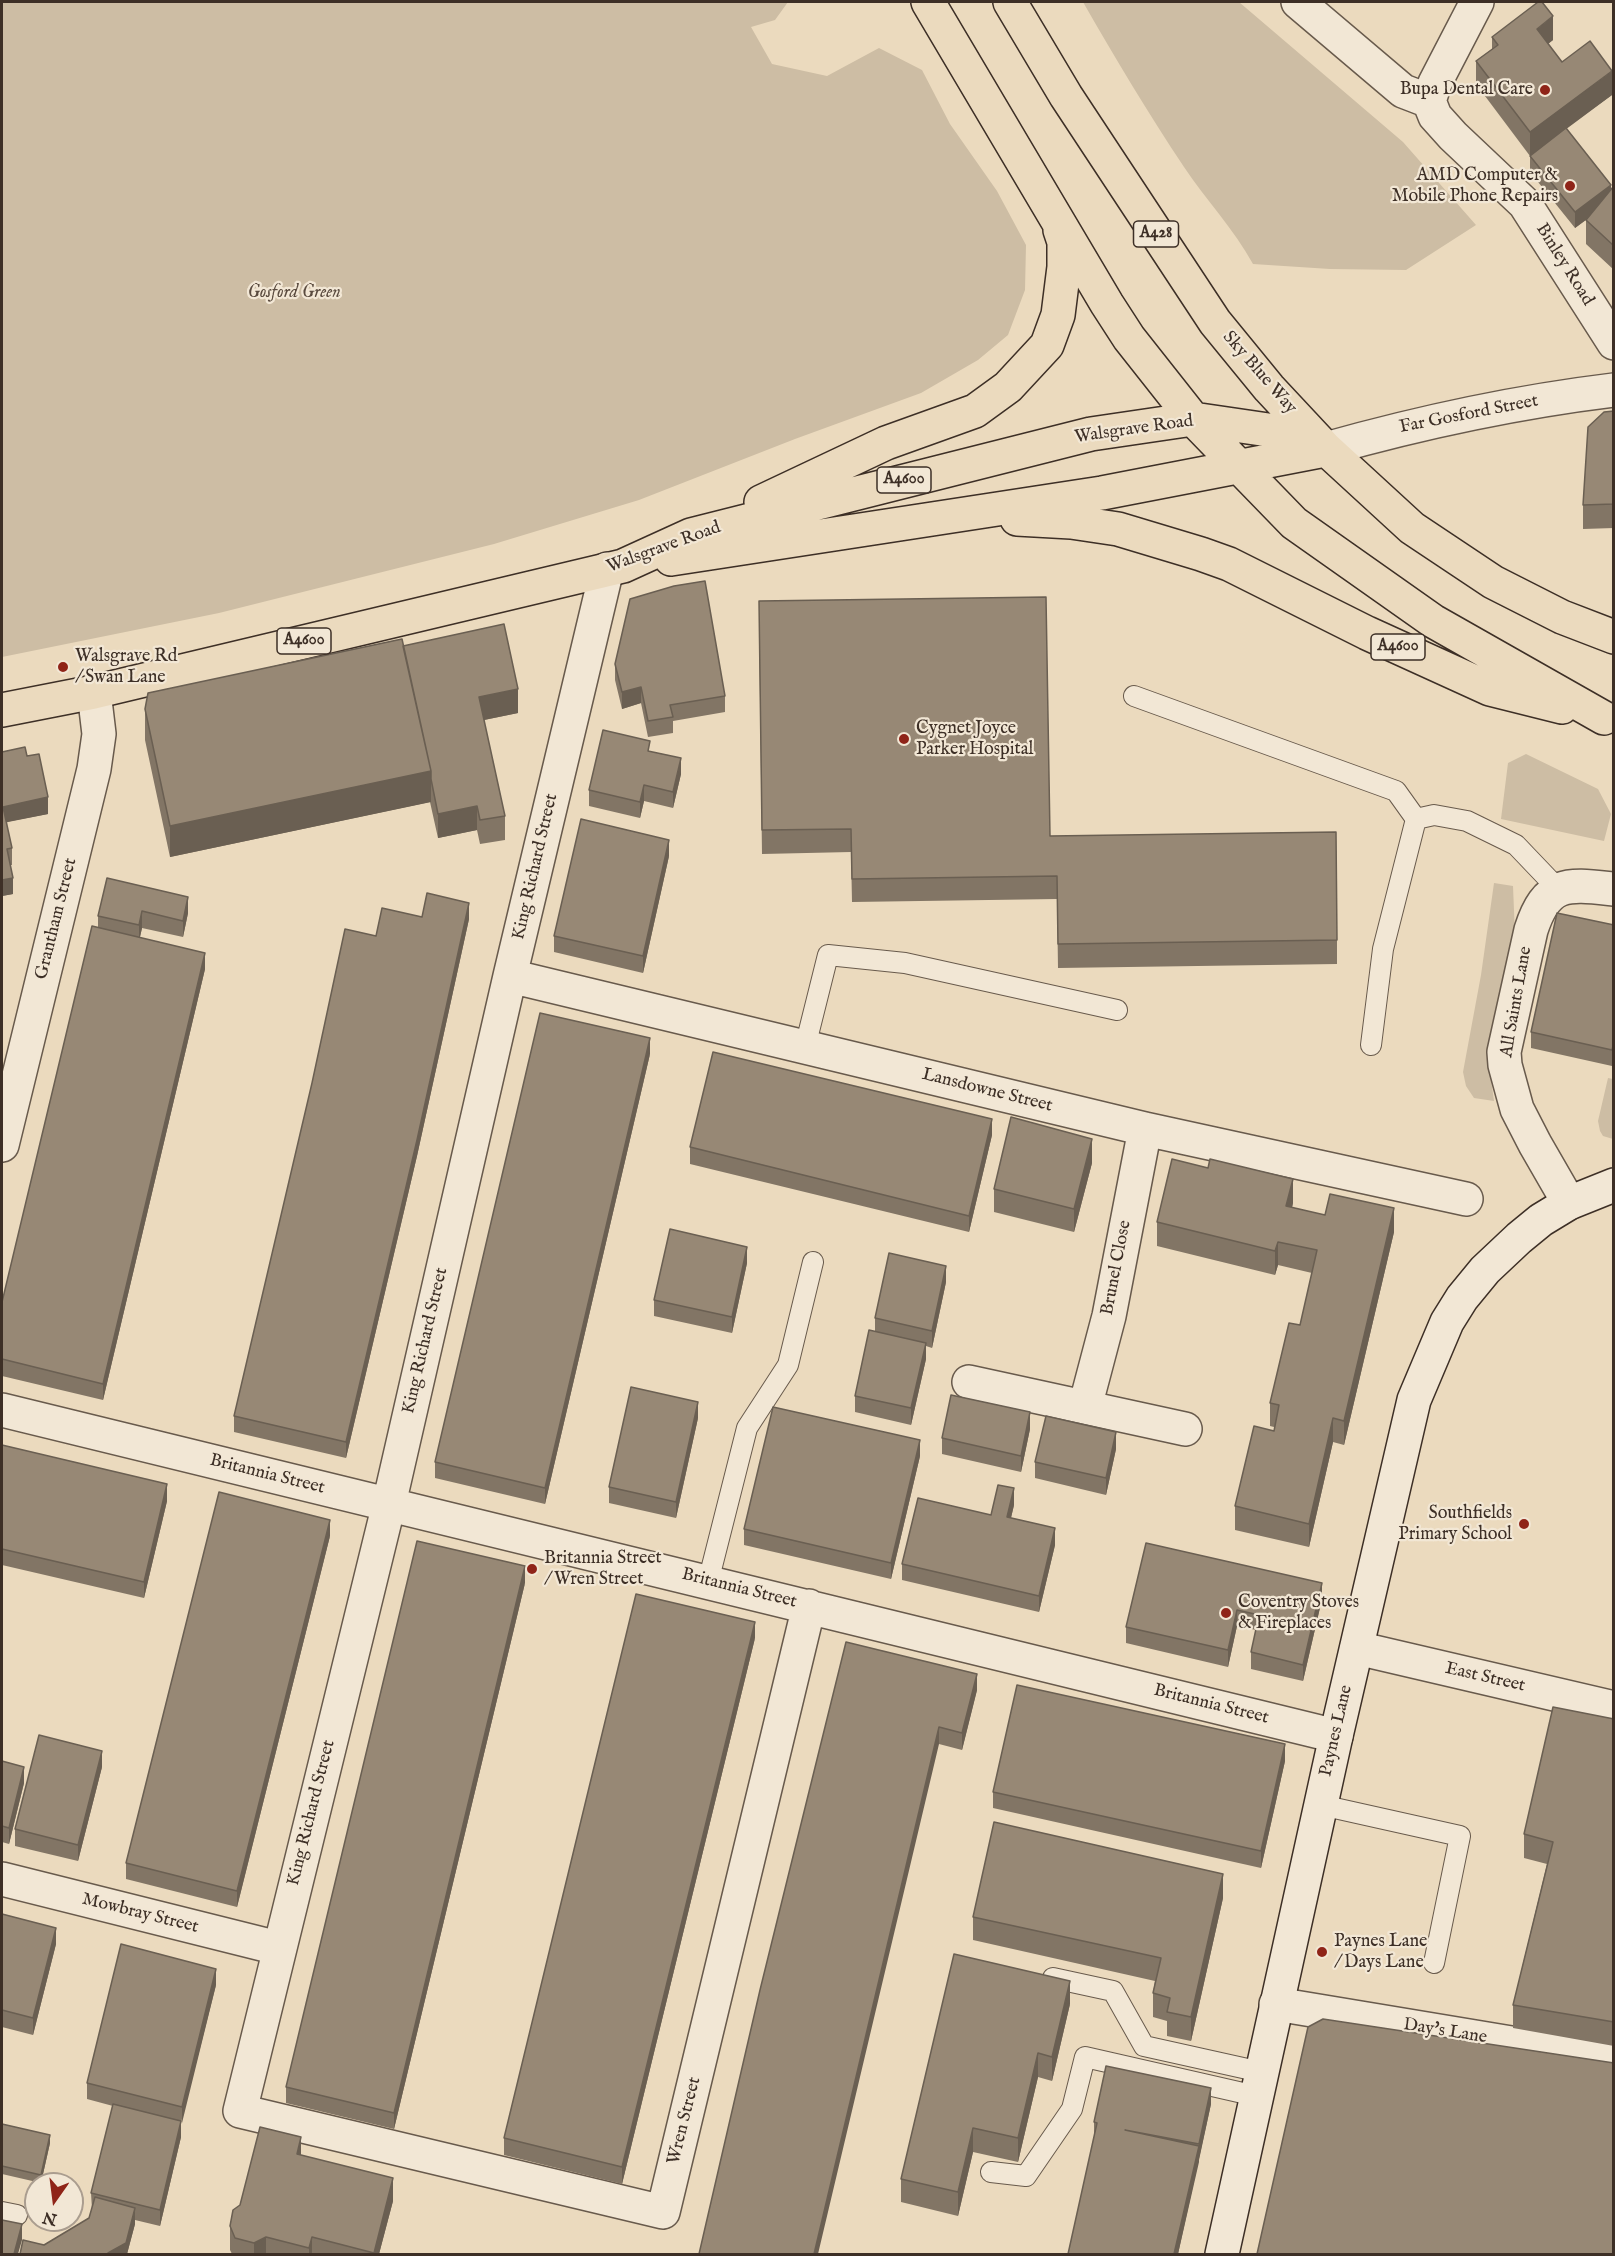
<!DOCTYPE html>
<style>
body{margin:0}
#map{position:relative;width:1615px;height:2256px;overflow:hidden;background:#ebdabe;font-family:"IM FELL English",serif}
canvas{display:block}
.frame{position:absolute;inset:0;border:3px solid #3d2f26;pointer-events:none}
.north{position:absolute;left:24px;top:2172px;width:60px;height:60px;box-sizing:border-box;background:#f2e7d5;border:2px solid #aa9d8f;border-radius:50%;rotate:194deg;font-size:16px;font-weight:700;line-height:24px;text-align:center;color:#3d2f26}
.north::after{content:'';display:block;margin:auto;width:21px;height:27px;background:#8f2418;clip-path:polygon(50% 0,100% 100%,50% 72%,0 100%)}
</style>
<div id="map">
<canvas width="1615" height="2256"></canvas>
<div class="frame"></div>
<div class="north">N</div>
</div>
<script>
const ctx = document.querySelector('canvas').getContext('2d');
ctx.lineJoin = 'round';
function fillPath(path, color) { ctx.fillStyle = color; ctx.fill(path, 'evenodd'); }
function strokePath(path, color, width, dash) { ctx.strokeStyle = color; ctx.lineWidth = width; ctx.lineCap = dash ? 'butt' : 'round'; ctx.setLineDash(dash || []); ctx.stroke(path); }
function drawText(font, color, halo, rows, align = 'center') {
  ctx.font = font + ' "IM FELL English",serif'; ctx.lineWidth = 4.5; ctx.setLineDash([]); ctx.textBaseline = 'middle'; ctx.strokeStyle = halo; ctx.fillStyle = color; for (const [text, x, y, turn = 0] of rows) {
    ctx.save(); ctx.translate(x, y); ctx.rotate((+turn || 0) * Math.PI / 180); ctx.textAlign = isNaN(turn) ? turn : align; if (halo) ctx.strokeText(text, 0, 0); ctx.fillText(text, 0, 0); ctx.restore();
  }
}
fillPath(new Path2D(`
 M2 2H788L775 20 751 27 772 64 827 76 879 48 922 70 950 124 997 191 1026 245 1025 290 1008 335 978 360 921 393 795 439 639 500 494 544 219 613 2 657Z
 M1083 2H1239L1403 142 1476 225 1406 270 1330 269 1253 264C1234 229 1206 200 1184 167 1148 113 1115 58 1083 2Z
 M1526 754 1598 789 1611 814 1604 841 1501 819 1508 763Z
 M1494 883 1513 886 1515 935 1490 1072 1494 1101 1474 1098 1466 1086 1463 1072 1481 975Z
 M1608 1078 1613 1079V1139L1603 1136 1600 1131 1598 1121Z`), '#cdbda4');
const lane = new Path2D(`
 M1134 696 1396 791 1416 819
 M1371 1045 1383 949 1416 819 1434 815 1467 821 1516 845 1558 889
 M805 1047 828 955 905 963 1117 1010
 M708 1582 747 1428 788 1365 813 1262
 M1321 1805 1460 1836 1434 1963
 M1053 1978 1113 1991 1144 2046 1261 2072
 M991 2172 1026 2176 1072 2109 1085 2057 1256 2096
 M2 2212 17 2215`);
const street = new Path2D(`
 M1298 2 1403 91 1429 101 1435 116 1453 136 1525 204 1614 343
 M1429 101 1435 83 1477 2
 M1326 449C1422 422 1515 402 1614 390
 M607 569 510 976 389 1504 240 2111 663 2212 809 1606
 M510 976 1145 1129 1466 1199
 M2 1145 94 769 99 734 94 692
 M1569 1203 1535 1144 1517 1109 1505 1065 1504 1052 1531 930C1547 880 1568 884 1614 889
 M969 1382 1185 1429
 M1085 1407 1109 1316 1145 1129
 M2 1410 1336 1736
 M1357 1648 1614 1708
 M2 1879 278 1948
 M1276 2004 1614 2060`);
const secondary = new Path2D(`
 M1222 2254 1336 1736 1414 1400 1447 1322 1462 1298 1485 1270 1519 1238 1541 1220 1569 1203 1614 1185`);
const highway = new Path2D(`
 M928 2 1107 304 1129 338 1193 419 1294 523 1433 621 1604 718
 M1010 2 1066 96 1215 322 1269 388 1326 449 1412 528 1493 582 1562 617 1614 637
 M761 502 886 443 975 411 1008 387 1047 345 1058 315 1064 267V242L1060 230
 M1017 519 1071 522 1118 529 1201 554 1229 564 1367 633 1490 689 1562 707
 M671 559 1102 493 1325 450
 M2 710 94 692 623 566 691 535 1091 434 1193 419 1275 431 1326 449`);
strokePath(lane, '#685a4c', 22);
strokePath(street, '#685a4c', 36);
strokePath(secondary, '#3d2f26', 36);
strokePath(highway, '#3d2f26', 36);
strokePath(lane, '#f2e7d5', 20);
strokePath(street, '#f2e7d5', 33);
strokePath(secondary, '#f2e7d5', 33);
strokePath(highway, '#ebdabe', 33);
fillPath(new Path2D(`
 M1492 37 1553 40 1548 44 1562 62 1612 95 1566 128 1611 190 1614 187V270L1586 244V220L1575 228 1530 172V156L1476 84V61L1492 49Z
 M1614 411V528L1583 529V505Z
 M759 625 1050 836 1337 940V964L1058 968 1057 899 852 902 851 852 762 854Z
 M403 646 518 713 484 720 505 816V840L480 844 477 830 438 838 430 802 170 857 145 740V709Z
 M615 664 725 696V712L673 721V733L648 737 641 703 622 709 615 680Z
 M650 751 681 774 673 808 644 801 640 818 589 806V790Z
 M2 752 27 756 48 814 6 822 12 848V865H10L13 894 2 896Z
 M669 856 643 973 554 952V936Z
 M107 878 188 913 183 937 142 928 140 937 205 969 103 1400 2 1376V1302L98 927V916Z
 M422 917 469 919 417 1156 346 1458 234 1432V1416L376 936Z
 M1614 925V1058L1612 1066 1531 1048V1032Z
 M650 1054 545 1504 435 1478V1462Z
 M992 1135 969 1232 690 1164V1147Z
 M1092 1163 1074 1232 994 1212V1189Z
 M1293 1203 1292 1208 1394 1232 1344 1445 1333 1442 1309 1547 1235 1530V1506L1274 1431V1427L1270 1426V1403L1300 1325 1312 1273 1278 1265 1275 1275 1157 1246V1222Z
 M747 1263 732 1333 654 1316V1300Z
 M946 1282 932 1348 926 1346V1359L911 1425 855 1412V1396L875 1331V1318Z
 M698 1418 676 1518 609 1503V1487Z
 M1030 1429 1021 1472 942 1454V1438Z
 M2 1445 167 1501 144 1598 2 1565Z
 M1116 1449 1106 1495 1035 1478V1462Z
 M920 1456 891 1579 744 1545V1529Z
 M1014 1505 1011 1518 1055 1545 1039 1612 902 1580V1564L991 1515Z
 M330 1536 237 1907 126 1879V1863Z
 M1146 1543 1322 1599 1303 1681 1251 1669V1652L1256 1630 1237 1626 1228 1667 1126 1643V1627Z
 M525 1583 394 2129 286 2103V2087Z
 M755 1638 622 2184 504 2155V2138Z
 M846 1642 977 1690 962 1750 939 1744Z
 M1614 1719V2046L1513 2028V2005L1547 1864 1524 1858V1834Z
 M2 1761 24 1783 9 1844 2 1842Z
 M1285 1761 1261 1868 993 1808V1792Z
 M102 1767 78 1861 15 1846V1829Z
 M1223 1898 1191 2041 1167 2036V2021L1153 2017V1993L1155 1981 973 1940V1917Z
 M2 1914 56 1944 33 2035 2 2027Z
 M216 1985 181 2123V2137L160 2226 135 2220V2224L127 2254H20L44 2245 89 2218 92 2209 91 2193 113 2106 87 2099V2083Z
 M1070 2004 1052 2081 1038 2077 1018 2162 973 2152 958 2216 901 2202V2179Z
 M1211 2104 1178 2254H1068L1094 2138V2122Z
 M2 2124 50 2143 41 2183 2 2174Z
 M301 2155 393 2201 379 2254H232L230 2250V2226L240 2205Z`), '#827565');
fillPath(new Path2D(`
 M1553 16V40L1537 52V29Z
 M1612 71V95L1530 156V132Z
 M1611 185V201L1575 228V212Z
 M641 687V703L622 709V692Z
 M518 689V713L479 721V697Z
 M681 758V774L673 808V792Z
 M431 771V802L170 857V826Z
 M644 785V801L640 818V802Z
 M48 797V814L3 823V807Z
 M477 806V830L438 838V814Z
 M669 840V856L643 973V956Z
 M13 878V894L2 896V880Z
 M188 897V913L183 937V921Z
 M469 903V919L417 1156 346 1458V1442Z
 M142 911V928L139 941V925Z
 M205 953V969L103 1400V1384Z
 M650 1038V1054L545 1504V1488Z
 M1614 1042V1058L1612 1066V1050Z
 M992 1119V1135L969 1232V1216Z
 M1092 1139V1163L1074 1232V1209Z
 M1293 1179V1203L1286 1230V1206Z
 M1394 1208V1232L1344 1445V1421Z
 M1278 1242V1265L1275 1275V1251Z
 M747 1247V1263L732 1333V1317Z
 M946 1266V1282L932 1348V1331Z
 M926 1343V1359L911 1425V1408Z
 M698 1402V1418L676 1518V1502Z
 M1030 1412V1429L1021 1472V1456Z
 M1333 1418V1442L1309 1547V1524Z
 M1116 1432V1449L1106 1495V1478Z
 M920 1440V1456L891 1579V1563Z
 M167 1484V1501L144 1598V1582Z
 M1014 1488V1505L1007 1534V1517Z
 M330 1520V1536L237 1907V1891Z
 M1055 1528V1545L1039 1612V1596Z
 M525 1566V1583L394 2129V2113Z
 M1322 1583V1599L1303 1681V1665Z
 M1237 1610V1626L1228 1667V1650Z
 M755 1622V1638L622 2184V2167Z
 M977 1674V1690L962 1750V1733Z
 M939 1727V1744L818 2254H814Z
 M1285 1744V1761L1261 1868V1851Z
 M102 1751V1767L78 1861V1845Z
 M24 1767V1783L9 1844V1828Z
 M1223 1874V1898L1191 2041V2017Z
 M56 1928V1944L33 2035V2018Z
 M216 1969V1985L182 2123V2107Z
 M1070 1981V2004L1052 2081V2057Z
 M1038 2053V2077L1018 2162V2138Z
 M1211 2088V2104L1199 2160V2144Z
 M181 2121V2137L160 2226V2210Z
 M973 2128V2152L958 2216V2192Z
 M50 2135V2143L41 2183V2175Z
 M301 2137V2161L297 2154Z
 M1199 2146V2162L1178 2254H1174Z
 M393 2178V2201L379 2254H374Z
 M135 2208V2224L127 2254H108V2253Z
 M22 2224V2240L18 2254H14Z
 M266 2237V2254H254V2243Z
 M312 2237V2254H309V2248Z`), '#6a5f52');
const building = new Path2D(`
 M1538 2H1542L1553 16 1537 29 1562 62 1590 41 1612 71 1530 132 1476 61 1498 45 1492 37Z
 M1566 128 1611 185 1575 212 1530 156Z
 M1613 187H1614V246L1586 220Z
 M1614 411V504L1583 505 1588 427 1604 412Z
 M705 581 725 696 670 705 673 717 648 721 641 687 622 692 615 664 630 599 674 586Z
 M1046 597 1050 836 1336 832 1337 940 1058 944 1057 876 852 879 851 829 762 830 759 601Z
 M504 624 518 689 479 697 505 816 480 820 477 806 438 814 431 779V771L403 646Z
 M402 639 431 771 170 826 145 709 148 693Z
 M603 730 650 741 648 751 681 758 673 792 644 785 640 802 589 790Z
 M25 747 27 756 39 754 48 797 3 807 12 848 7 849 13 878 2 880V752Z
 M581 819 669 840 643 956 554 936Z
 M107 878 188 897 183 921 142 911 139 925 98 916Z
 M427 893 469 903 417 1140 346 1442 234 1416 312 1083 345 929 376 936 382 908 422 917Z
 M1557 913 1614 925V1042L1612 1050 1531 1032Z
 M92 926 205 953 103 1384 2 1359V1302Z
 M540 1013 650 1038 545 1488 435 1462Z
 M713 1052 992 1119 969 1216 690 1147Z
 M1011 1117 1092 1139 1074 1209 994 1189Z
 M1172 1159 1208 1168 1210 1159 1293 1179 1286 1206 1325 1215 1330 1194 1394 1208 1344 1421 1333 1418 1309 1524 1235 1506 1254 1426 1274 1431 1279 1405 1270 1403 1289 1323 1300 1325 1317 1250 1278 1242 1275 1251 1157 1222Z
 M670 1229 747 1247 732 1317 654 1300Z
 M889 1253 946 1266 932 1331 875 1318Z
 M869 1330 926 1343 911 1408 855 1396Z
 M631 1387 698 1402 676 1502 609 1487Z
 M951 1395 1030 1412 1021 1456 942 1438Z
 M773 1407 920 1440 891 1563 744 1529Z
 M1046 1416 1116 1432 1106 1478 1035 1462Z
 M2 1445 167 1484 144 1582 2 1549Z
 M998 1485 1014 1488 1007 1517 1055 1528 1039 1596 902 1564 918 1498 991 1515Z
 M219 1492 330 1520 237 1891 126 1863Z
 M417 1541 525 1566 394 2113 286 2087Z
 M1146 1543 1322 1583 1303 1665 1251 1652 1259 1615 1237 1610 1228 1650 1126 1627Z
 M636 1594 755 1622 622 2167 504 2138Z
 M846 1642 977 1674 962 1733 939 1727 814 2254H699L760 1990Z
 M1017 1685 1285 1744 1261 1851 993 1792Z
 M1553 1707 1614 1719V2022L1513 2005 1553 1842 1524 1834Z
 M39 1735 102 1751 78 1845 15 1829Z
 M2 1761 24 1767 9 1828 2 1826Z
 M994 1822 1223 1874 1191 2017 1167 2012 1170 1998 1153 1993 1161 1958 973 1917Z
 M2 1914 56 1928 33 2018 2 2010Z
 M121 1944 216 1969 182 2107 87 2083Z
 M954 1954 1070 1981 1052 2057 1038 2053 1018 2138 973 2128 958 2192 901 2179Z
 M1323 2019 1614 2063V2254H1257L1308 2027Z
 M1106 2066 1211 2088 1199 2144 1125 2130 1199 2146 1174 2254H1068L1097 2123 1094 2122Z
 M113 2104 181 2121 160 2210 91 2193Z
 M2 2124 50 2135 41 2175 2 2166Z
 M260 2127 301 2137 297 2154 393 2178 374 2253 312 2237 309 2248 266 2237 254 2243 235 2238 230 2226 233 2210 240 2205Z
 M95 2197 135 2208 126 2243 108 2253 109 2254H20L23 2240 44 2245 89 2218Z
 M2 2220 22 2224 14 2254H2Z`);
fillPath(building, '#978875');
strokePath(building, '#6a5f52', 1.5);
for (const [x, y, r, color] of [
 [1545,90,6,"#8f2418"],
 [1570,186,6,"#8f2418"],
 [63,667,6,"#8f2418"],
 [904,739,6,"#8f2418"],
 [1524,1524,6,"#8f2418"],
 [532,1569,6,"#8f2418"],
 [1226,1613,6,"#8f2418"],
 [1322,1952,6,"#8f2418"]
]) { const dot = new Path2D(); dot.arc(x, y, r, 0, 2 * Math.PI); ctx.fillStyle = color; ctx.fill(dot); strokePath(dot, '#f2e7d5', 2); }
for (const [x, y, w] of [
 [1156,234,45],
 [904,480,54],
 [304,641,54],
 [1398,647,54]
]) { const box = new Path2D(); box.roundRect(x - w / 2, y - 13, w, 26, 4.5); ctx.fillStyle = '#f2e7d5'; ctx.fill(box); strokePath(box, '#3d2f26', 1.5); }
drawText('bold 16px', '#3d2f26', null, [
 ["A428",1156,234],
 ["A4600",904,480],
 ["A4600",304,641],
 ["A4600",1398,647]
]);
drawText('18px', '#3d2f26', '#f2e7d5', [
 ["Bupa Dental Care",1533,90,"right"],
 ["AMD Computer &",1558,176,"right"],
 ["Mobile Phone Repairs",1558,197,"right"],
 ["Walsgrave Rd",75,657],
 ["/ Swan Lane",75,678],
 ["Cygnet Joyce",916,729],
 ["Parker Hospital",916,750],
 ["Southfields",1512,1514,"right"],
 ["Primary School",1512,1535,"right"],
 ["Britannia Street",544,1559],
 ["/ Wren Street",544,1580],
 ["Coventry Stoves",1238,1603],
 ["& Fireplaces",1238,1624],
 ["Paynes Lane",1334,1942],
 ["/ Days Lane",1334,1963]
], 'left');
drawText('18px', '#3d2f26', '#f2e7d5', [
 ["Binley Road",1564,265,58],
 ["Sky Blue Way",1259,373,49],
 ["Far Gosford Street",1469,415,-11],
 ["Walsgrave Road",1134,430,-8],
 ["Walsgrave Road",664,548,-20],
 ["King Richard Street",536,867,-77],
 ["Grantham Street",57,919,-76],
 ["All Saints Lane",1517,1002,-80],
 ["Lansdowne Street",987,1091,14],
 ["Brunel Close",1117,1268,-79],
 ["King Richard Street",426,1341,-77],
 ["Britannia Street",267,1475,14],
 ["Britannia Street",739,1589,14],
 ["East Street",1485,1678,13],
 ["Britannia Street",1211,1705,14],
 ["Paynes Lane",1337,1731,-77],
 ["King Richard Street",312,1813,-76],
 ["Mowbray Street",140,1914,14],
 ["Day's Lane",1445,2032,9],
 ["Wren Street",685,2121,-76]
]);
drawText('italic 18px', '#5a4b3f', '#f2e7d5', [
 ["Gosford Green",294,293]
]);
</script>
